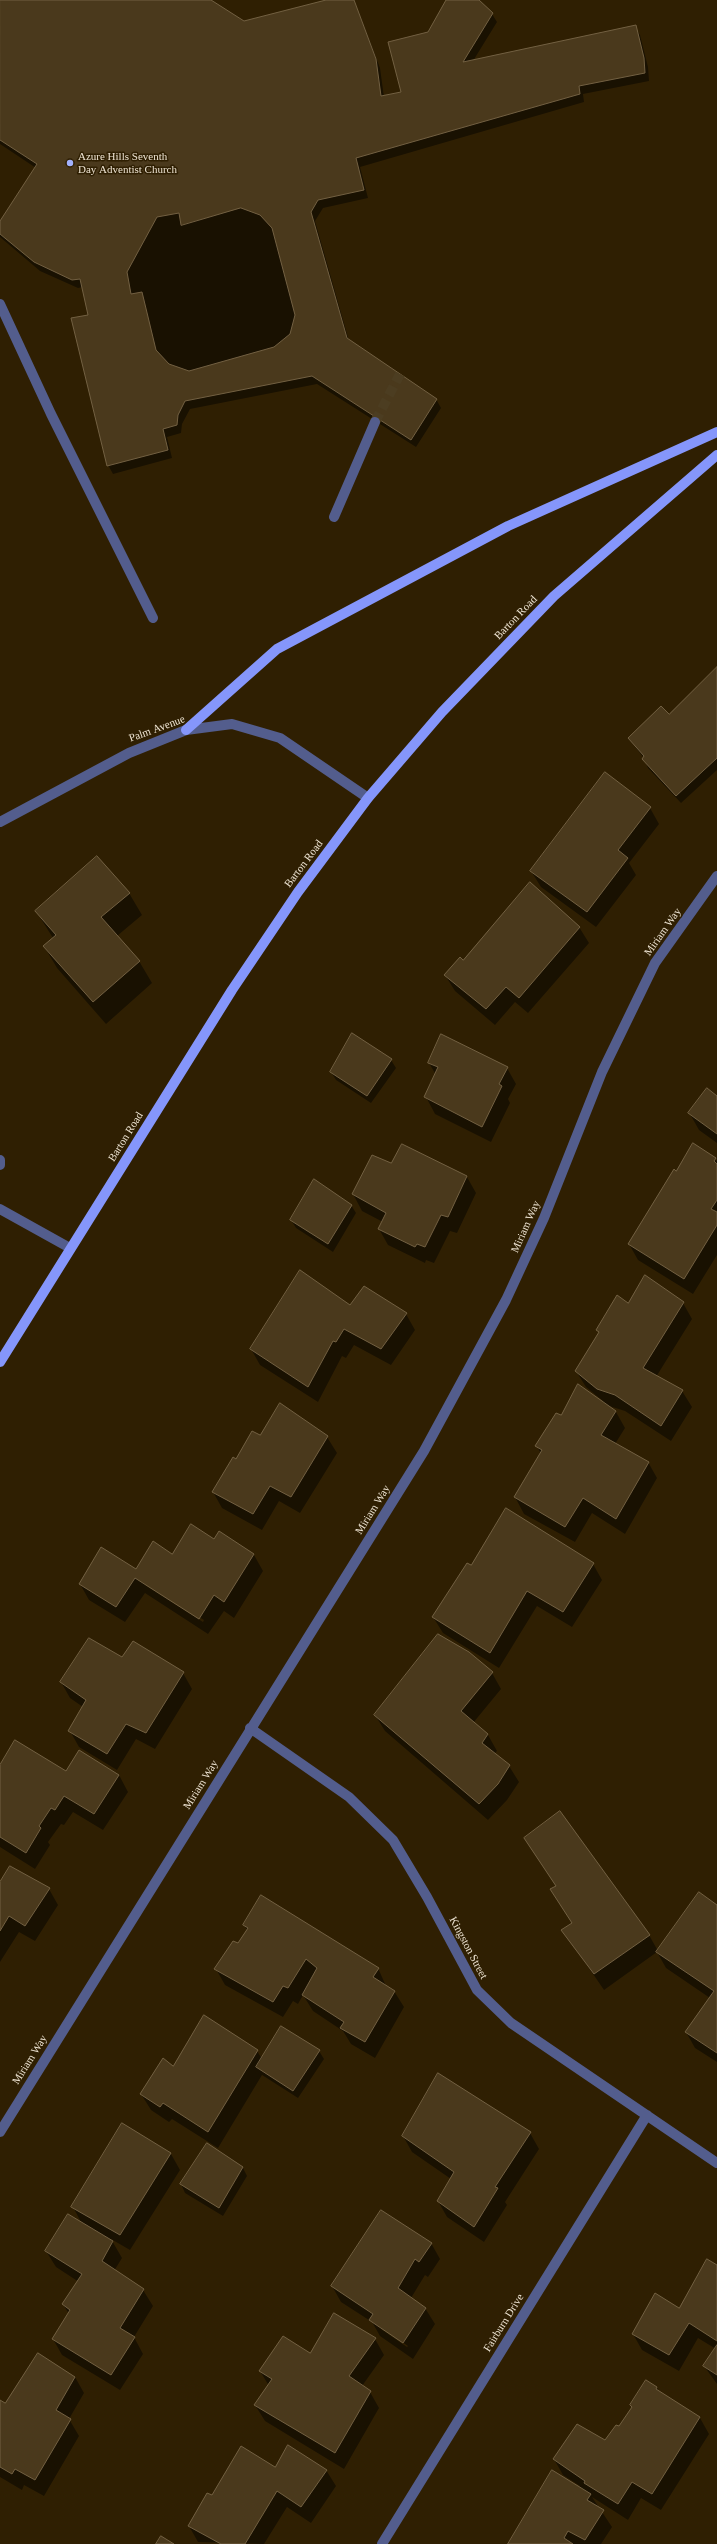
<!DOCTYPE html>
<style>
body{margin:0}
canvas{display:block;background:#2f1f02}
</style>
<canvas width="717" height="2544"></canvas>
<script>
const ctx = document.querySelector('canvas').getContext('2d');
ctx.lineJoin = 'round';
function fillPath(path, color) { ctx.fillStyle = color; ctx.fill(path, 'evenodd'); }
function strokePath(path, color, width, dash) { ctx.strokeStyle = color; ctx.lineWidth = width; ctx.lineCap = dash ? 'butt' : 'round'; ctx.setLineDash(dash || []); ctx.stroke(path); }
function drawText(font, color, halo, rows, align = 'center') {
  ctx.font = font + ' Georgia,serif'; ctx.lineWidth = 3; ctx.setLineDash([]); ctx.textBaseline = 'middle'; ctx.strokeStyle = halo; ctx.fillStyle = color; for (const [text, x, y, turn = 0] of rows) {
    ctx.save(); ctx.translate(x, y); ctx.rotate((+turn || 0) * Math.PI / 180); ctx.textAlign = isNaN(turn) ? turn : align; if (halo) ctx.strokeText(text, 0, 0); ctx.fillText(text, 0, 0); ctx.restore();
  }
}
fillPath(new Path2D(`
 M0 0H209L244 22 331 0H354L380 68 384 97 403 93 428 33 448 0H477L492 14 497 22 473 61 635 27 640 35 648 67 649 81 583 94 584 102 360 167 368 198 323 208 315 221 349 341 436 399 441 408 416 447 317 384 190 409 182 424 181 433 167 437 172 458 113 474 108 465 89 315 83 287 78 288 40 271 0 237V223L36 168 0 144Z
 M717 669V770L681 803 648 768 644 758 629 739 669 715Z
 M650 808 659 824 629 863 636 875 596 927 541 887 531 871Z
 M129 893 142 915 117 936 139 961 152 983 106 1024 57 968 44 946 53 938 36 911Z
 M579 927 589 943 528 1013 515 1002 495 1025 455 991 445 975 463 961Z
 M391 1060 396 1068 371 1103 336 1080 331 1072Z
 M429 1063 507 1068 516 1084 508 1099 510 1103 491 1142 435 1114 426 1097 436 1075Z
 M717 1097V1143L699 1130 690 1114Z
 M402 1145 467 1177 476 1193 457 1233 450 1231 434 1263 426 1260 425 1263 388 1245 379 1229 383 1222 362 1211 353 1194 391 1164Z
 M693 1145 717 1161V1255L693 1294 638 1260 629 1244Z
 M351 1205 356 1213 333 1252 296 1228 291 1220Z
 M683 1303 692 1319 656 1377 682 1391 692 1407 671 1441 625 1411 606 1405 616 1412 625 1428 615 1444 648 1462 657 1478 625 1534 592 1513 575 1542 524 1514 515 1497 541 1454 537 1446 561 1417 603 1401 586 1387 576 1371 600 1333 598 1330 628 1305Z
 M351 1306 406 1314 415 1330 391 1365 354 1345 346 1358 342 1356 318 1402 260 1365 251 1349Z
 M261 1436 327 1437 337 1453 300 1513 279 1501 262 1530 222 1508 213 1492Z
 M220 1532 254 1555 263 1571 234 1618 224 1611 208 1634 145 1593 125 1622 89 1600 80 1584 136 1571 214 1541ZM145 1583 204 1620 203 1622 145 1585Z
 M593 1564 602 1580 572 1627 537 1606 499 1668 443 1633 433 1617 472 1566Z
 M123 1659 183 1673 192 1689 155 1749 136 1739 117 1770 79 1747 70 1731 83 1707 70 1698 61 1682Z
 M492 1673 501 1689 473 1723 488 1735 497 1751 494 1754 509 1766 519 1782 507 1800 488 1820 385 1731 375 1715Z
 M0 1767 119 1775 128 1792 103 1830 73 1812 64 1825 61 1824 48 1842 50 1845 35 1869 0 1847Z
 M526 1838 649 1935 658 1951 717 1907V2062L695 2048 686 2032 710 1998 666 1968 657 1952 604 1990 563 1930 572 1923 557 1887Z
 M0 1884 49 1889 58 1905 35 1941 19 1932 0 1962Z
 M244 1925 378 1968 386 1986 394 1991 404 2007 375 2058 351 2044 343 2031 313 2011 303 1995 298 2004 293 2001 283 2017 225 1985 216 1969 239 1945 248 1931Z
 M204 2017 257 2051 262 2059 319 2051 324 2059 298 2098 262 2075 218 2148 172 2119 169 2122 151 2110 141 2094 173 2067Z
 M122 2124 171 2154 180 2170 130 2250 111 2239 122 2258 114 2271 143 2290 153 2306 134 2337 143 2354 120 2390 62 2355 53 2339 69 2314 63 2304 79 2282 56 2267 46 2251 82 2224 73 2207Z
 M530 2133 539 2149 505 2202 507 2205 484 2242 447 2217 438 2201 451 2179 412 2152 403 2136Z
 M207 2145 243 2168 247 2176 223 2216 185 2193 181 2184Z
 M431 2243 440 2259 428 2277 425 2275 411 2298 425 2308 435 2324 413 2359 380 2336 372 2322 341 2302 332 2286ZM381 2327 408 2346 407 2347 381 2329Z
 M717 2266V2384L704 2366 716 2349 698 2338 679 2371 642 2350 633 2334 679 2309Z
 M375 2339 384 2355 362 2386 370 2392 379 2408 344 2469 265 2421 255 2405 269 2386 260 2371 310 2354Z
 M75 2377 84 2393 69 2419 79 2436 44 2496 24 2485 22 2490 0 2477V2401L5 2405Z
 M657 2388 660 2393 700 2418 709 2434 661 2510 641 2498 628 2520 592 2497 612 2527 601 2544H509L580 2486 563 2475 554 2459 605 2442 619 2428 633 2408 631 2405Z
 M275 2469 326 2470 336 2486 311 2523 287 2507 264 2544 198 2542 189 2526 213 2497Z`), '#0007');
const building = new Path2D(`
 M0 0H211L244 21 326 0H354L376 59 381 96 401 92 388 42 428 32 446 0H479L493 13 463 62 636 25 644 58 645 73 579 86 580 94 356 158 364 190 318 200 311 212 347 338 437 399 411 440 312 376 185 401 178 415 177 425 163 429 168 450 107 466 71 318 88 315 80 279 72 280 34 262 0 234V221L37 164 0 140Z
 M241 208 260 215 272 228 295 315 290 334 274 347 189 371 169 364 156 350 142 292 131 294 127 272 157 217 179 213 181 225Z
 M717 667V758L676 796 642 759 644 756 628 738 661 706 669 714Z
 M605 772 651 807 618 850 628 858 587 912 530 871Z
 M97 856 130 893 101 917 140 961 93 1002 43 946 56 935 35 911Z
 M530 882 580 927 519 998 506 987 486 1009 444 975 460 957 463 960Z
 M352 1033 392 1059 367 1096 330 1072Z
 M441 1034 508 1067 499 1084 502 1086 482 1127 424 1097 438 1067 428 1063Z
 M707 1088 717 1096V1134L688 1113Z
 M693 1143 716 1158 714 1161 717 1164V1200L711 1209 717 1212V1225L684 1279 628 1244 674 1169 676 1171Z
 M402 1144 467 1176 448 1217 441 1215 425 1247 417 1244 415 1247 378 1229 386 1213 352 1194 372 1155 391 1163Z
 M314 1179 352 1205 328 1244 290 1220Z
 M300 1270 350 1305 364 1286 407 1313 381 1349 344 1329 336 1342 333 1341 308 1387 250 1349Z
 M645 1275 684 1302 643 1368 683 1390 661 1426 615 1395 597 1389 575 1371 599 1332 596 1330 617 1295 628 1303Z
 M578 1384 616 1411 601 1435 649 1462 616 1519 583 1498 565 1527 514 1497 542 1450 535 1446 556 1413 561 1415Z
 M280 1403 328 1436 291 1497 270 1486 253 1514 212 1492 233 1457 236 1459 252 1431 260 1435Z
 M506 1508 594 1563 563 1612 527 1591 490 1653 432 1617 467 1563 471 1565Z
 M191 1524 214 1539 219 1531 254 1554 224 1602 214 1595 199 1619 135 1578 116 1607 79 1584 101 1547 136 1569 153 1541 172 1554Z
 M438 1634 469 1652 493 1672 461 1711 488 1734 482 1743 510 1765 498 1784 479 1804 374 1715Z
 M89 1638 122 1657 133 1641 184 1672 146 1733 126 1724 107 1754 68 1731 86 1700 60 1682Z
 M15 1740 66 1771 79 1750 119 1775 94 1814 64 1796 55 1810 51 1808 39 1826 41 1828 26 1853 0 1837V1765Z
 M560 1811 650 1935 594 1974 561 1930 572 1923 550 1889 556 1886 524 1838Z
 M10 1866 50 1888 25 1926 9 1916 0 1931V1882Z
 M699 1892 717 1905V2053L685 2032 714 1991 656 1952Z
 M261 1895 379 1968 373 1977 395 1991 365 2042 340 2028 344 2022 302 1995 317 1968 306 1959 288 1988 283 1986 273 2002 214 1969 233 1941 238 1943 248 1928 243 1925Z
 M204 2015 258 2050 208 2132 163 2103 160 2107 140 2094 163 2058 173 2066Z
 M281 2026 320 2050 293 2091 256 2067Z
 M438 2073 531 2132 495 2187 498 2188 474 2227 437 2201 454 2172 402 2136Z
 M122 2123 171 2153 120 2235 71 2207Z
 M207 2143 243 2167 219 2208 180 2184Z
 M381 2210 432 2243 419 2262 415 2259 398 2288 426 2308 403 2343 369 2320 373 2314 331 2286Z
 M68 2214 113 2241 102 2261 144 2289 120 2328 135 2337 111 2375 52 2339 70 2310 62 2304 82 2274 45 2251Z
 M707 2259 717 2265V2341L689 2323 669 2355 632 2334 655 2293 679 2308Z
 M334 2313 376 2338 349 2376 371 2391 335 2453 254 2405 272 2379 259 2371 283 2336 310 2353Z
 M717 2345V2375L703 2366Z
 M38 2353 75 2377 56 2410 71 2419 35 2480 15 2469 12 2474 0 2467V2400L5 2403Z
 M646 2380 657 2387 656 2389 700 2417 652 2494 632 2482 618 2504 584 2483 585 2481 553 2459 577 2424 605 2440 616 2425 619 2426 632 2407 630 2405Z
 M288 2445 327 2470 301 2507 277 2491 245 2544H221L188 2526 207 2493 212 2495 241 2446 275 2467Z
 M552 2470 591 2494 587 2500 604 2510 585 2540 568 2531 564 2538 573 2544H508Z
 M161 2536 174 2544H156Z`);
fillPath(building, '#4a391c');
strokePath(building, '#726042', 1);
strokePath(new Path2D(`
 M375 422 400 374`), '#4c3d21', 10, [10, 5]);
strokePath(new Path2D(`
 M0 304 51 414 153 618
 M334 517 375 422
 M0 822 129 753 186 730 232 724 280 738 368 798
 M0 1160V1165
 M0 1209 70 1248
 M250 1728 349 1797 393 1840 427 1897 477 1990 511 2023 717 2163
 M0 2132 424 1451 506 1300 544 1218 602 1072 655 963 717 876
 M382 2544 647 2115`), '#535d8d', 10);
strokePath(new Path2D(`
 M186 730 277 649 508 526 717 432
 M0 1362 232 990 298 892 368 798 442 712 554 596 717 455`), '#8596fb', 10);
for (const [x, y, r, color] of [
 [70,163,4,"#a3b2fd"]
]) { const dot = new Path2D(); dot.arc(x, y, r, 0, 2 * Math.PI); ctx.fillStyle = color; ctx.fill(dot); strokePath(dot, '#2f1f02', 1.5); }
drawText('11px', '#eee4d3', '#2f1f02', [
 ["Azure Hills Seventh",78,157],
 ["Day Adventist Church",78,170]
], 'left');
drawText('11px', '#eee4d3', '#2f1f02', [
 ["Barton Road",516,618,-46],
 ["Palm Avenue",157,729,-20],
 ["Barton Road",304,864,-53],
 ["Miriam Way",663,932,-55],
 ["Barton Road",126,1137,-58],
 ["Miriam Way",526,1227,-66],
 ["Miriam Way",373,1510,-58],
 ["Miriam Way",201,1785,-58],
 ["Kingston Street",468,1948,62],
 ["Miriam Way",30,2060,-58],
 ["Fairburn Drive",504,2323,-58]
]);
</script>
